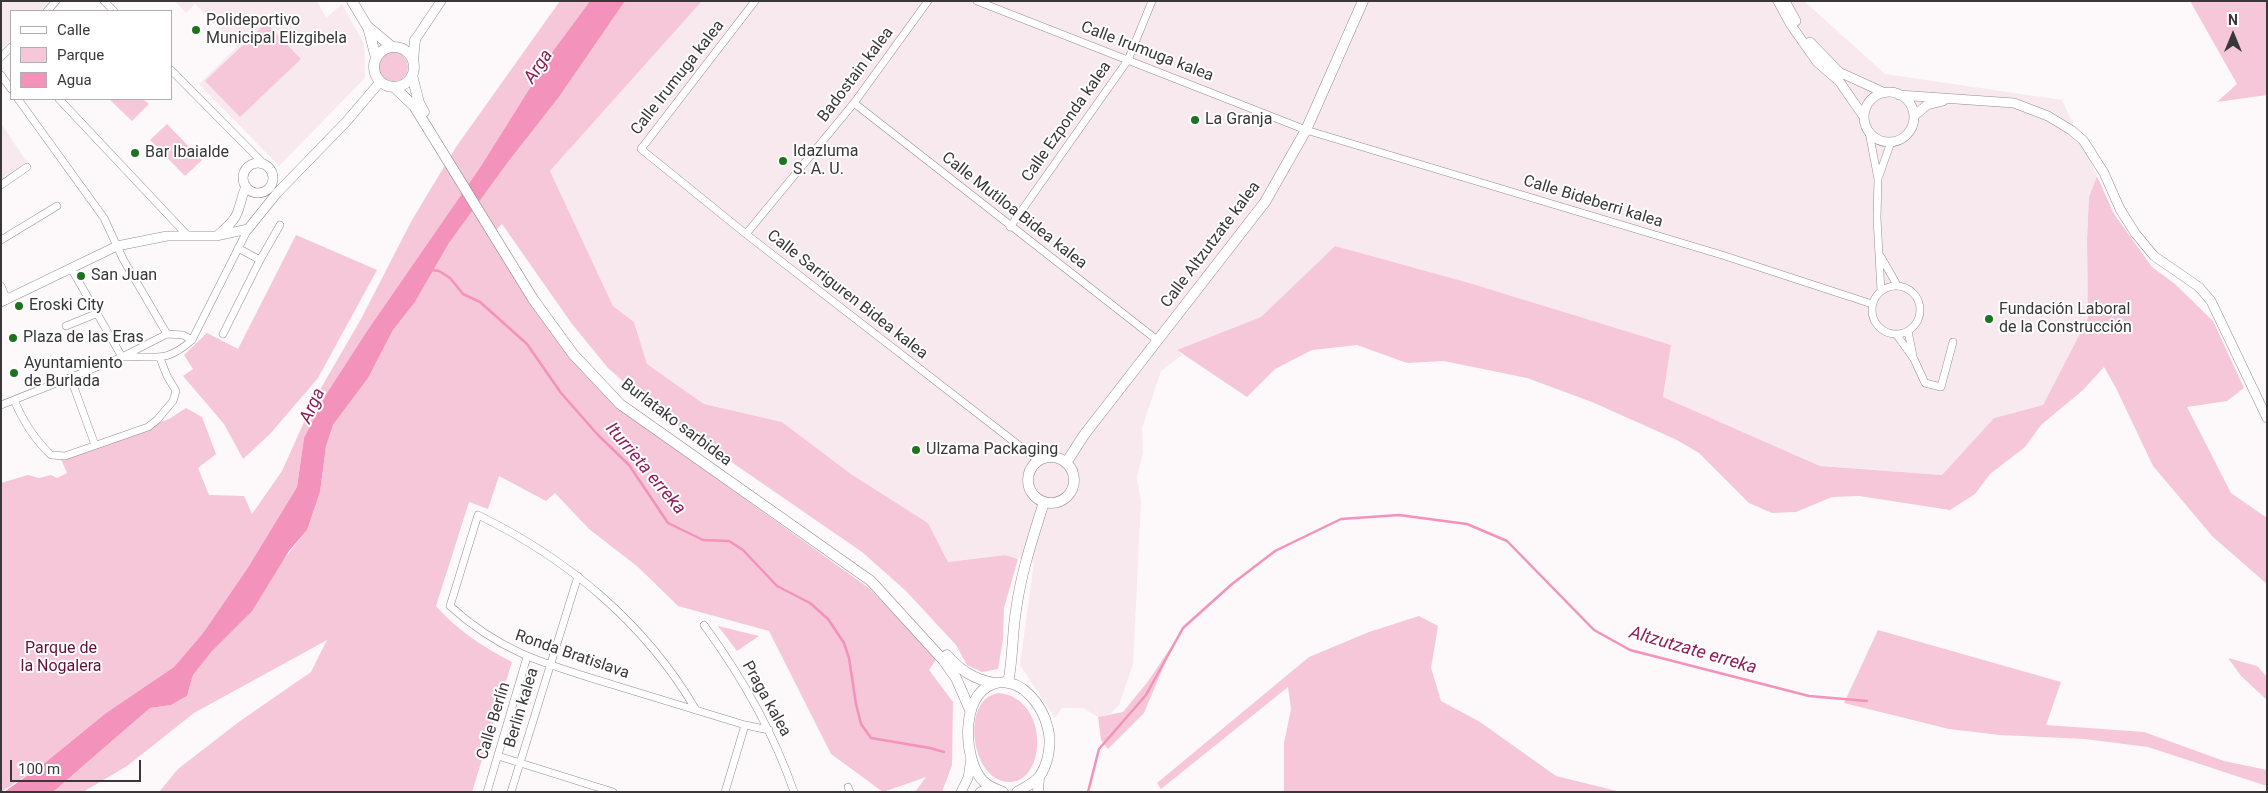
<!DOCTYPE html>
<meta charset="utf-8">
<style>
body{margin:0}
#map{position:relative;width:2268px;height:793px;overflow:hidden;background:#fdf8fa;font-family:Roboto,sans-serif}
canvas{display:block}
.frame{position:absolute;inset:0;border:2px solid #393738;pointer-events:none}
.legend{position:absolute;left:10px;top:10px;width:162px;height:90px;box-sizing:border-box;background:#fff;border:1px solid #b0afaf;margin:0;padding:6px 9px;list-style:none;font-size:15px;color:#393738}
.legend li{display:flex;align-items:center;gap:10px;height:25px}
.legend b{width:25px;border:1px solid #b0afaf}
.north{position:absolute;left:2208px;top:10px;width:50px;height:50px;-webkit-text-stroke:4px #fff;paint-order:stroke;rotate:0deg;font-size:14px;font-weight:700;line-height:20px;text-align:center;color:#393738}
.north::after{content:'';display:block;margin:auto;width:18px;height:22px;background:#393738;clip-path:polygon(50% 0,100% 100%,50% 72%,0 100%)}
.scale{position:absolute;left:10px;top:760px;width:131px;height:22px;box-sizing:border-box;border:2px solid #393738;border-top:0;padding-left:6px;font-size:15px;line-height:18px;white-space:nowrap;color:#393738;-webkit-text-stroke:4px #fff;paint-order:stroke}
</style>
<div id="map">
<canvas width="2268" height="793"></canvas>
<div class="frame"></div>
<ul class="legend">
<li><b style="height:6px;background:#fff"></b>Calle</li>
<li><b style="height:14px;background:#f6c7d9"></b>Parque</li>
<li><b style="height:14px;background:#f392bb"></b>Agua</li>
</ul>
<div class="north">N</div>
<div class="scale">100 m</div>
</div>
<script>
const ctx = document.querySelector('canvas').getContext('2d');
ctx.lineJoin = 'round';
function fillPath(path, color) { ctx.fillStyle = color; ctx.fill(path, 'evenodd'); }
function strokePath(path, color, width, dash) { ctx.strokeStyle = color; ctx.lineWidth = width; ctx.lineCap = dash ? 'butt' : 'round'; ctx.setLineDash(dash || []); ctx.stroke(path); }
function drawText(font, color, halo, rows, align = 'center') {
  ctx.font = font + ' Roboto,sans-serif'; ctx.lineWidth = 4; ctx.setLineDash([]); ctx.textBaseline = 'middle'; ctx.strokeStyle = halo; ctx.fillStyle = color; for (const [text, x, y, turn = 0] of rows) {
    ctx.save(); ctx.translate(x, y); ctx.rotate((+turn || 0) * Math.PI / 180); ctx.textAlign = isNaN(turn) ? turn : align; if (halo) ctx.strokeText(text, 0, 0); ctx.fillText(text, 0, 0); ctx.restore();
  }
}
fillPath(new Path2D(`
 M1 1H50L40 11H11V41L1 49Z
 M175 1H317L326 18 342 4 364 44 365 78 279 166 199 84 237 47 195 4 186 13Z
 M702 1H1804L1885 74 2062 100 2097 176 2089 197 2087 239 2088 318 2043 405 1994 418 1942 475 1820 466 1663 397 1671 345 1335 246 1261 317 1177 350 1182 355 1161 371 1142 428 1143 453 1137 477 1141 501 1133 664 1119 705 1110 714 1098 717 1083 708H1062L1055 718 1020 665 1034 563 1005 555 948 562 928 523 851 474 782 422 704 404 647 364 634 322 613 306 550 171Z
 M1 123 28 164 1 182Z`), '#f8e9ef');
fillPath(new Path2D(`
 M560 1H590L553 51 481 166 367 331 325 396 304 438 297 487 247 569 203 633 174 667 106 713 41 766 1 792V483L28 475 39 478 51 475 57 478 67 473 60 457 169 419 186 408 202 417 216 454 198 468 209 495 244 496 252 514 282 471 314 400 361 319 412 220 456 147Z
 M625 1H702L550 171 613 306 634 322 647 364 704 404 782 422 851 474 928 523 948 562 1005 555 1018 559 1004 608 1003 639 998 669 982 672 967 665 956 645 906 591 862 552 653 408 608 368 572 324 502 224 492 234 504 254 624 412 870 589 937 658 929 670 953 702 952 765 942 792H915L926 777 883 792 831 754 769 631 678 606 638 567 589 529 555 493 546 501 499 476 488 509 469 502 436 606C457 630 483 647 512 662L472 792H159L178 769 240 721 311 672 327 640 194 713 127 766 83 792H53L150 708 171 705 187 696 193 675 307 530 320 492 326 446 333 425 368 378 393 330 415 302 449 243 508 162 559 97Z
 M2190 1H2267V95L2217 102 2237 84Z
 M266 23 301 59 240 117 205 81Z
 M378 67a15 15 0 1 1 30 0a15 15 0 1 1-30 0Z
 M109 99H143L149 104 132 121Z
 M167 124 202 160 185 176 150 140Z
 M2097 176 2114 214 2152 267 2175 284 2213 321 2244 388 2227 401 2187 407 2231 493 2267 518V584L2213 537 2153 466 2116 388 2104 367 2083 390 2041 425 2025 447 1990 474 1975 494 1950 510 1859 496 1832 497 1796 512 1772 513 1749 503 1699 453 1677 440 1592 402 1527 378 1444 361 1407 363 1357 345 1312 350 1275 369 1247 397 1177 350 1261 317 1335 246 1469 283 1671 345 1663 397 1820 466 1942 475 1994 418 2043 405 2088 318 2087 239 2089 197Z
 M296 235 377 270 318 378 270 434 243 459 224 424 183 376 193 369 184 355 207 333 238 349Z
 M1419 616 1438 626 1431 668 1441 701 1480 722 1556 776 1621 792H1284V743L1291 709 1288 687 1161 789 1157 783 1309 657 1369 632Z
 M718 626 759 636 737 651Z
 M1878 630 2061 682 2046 725 2144 732 2224 761 2267 770V786L2148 747 2085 739 2000 735 1949 729 1844 703Z
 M1173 644 1144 713 1108 749 1101 740 1098 717 1123 712 1149 680Z
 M2228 658 2257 666 2267 677V700L2241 676Z
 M999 693C1049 698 1047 780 1011 782 975 784 962 715 988 697 991 695 995 694 999 693Z`), '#f6c7d9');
fillPath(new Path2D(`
 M590 1H625L559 97 508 162 449 243 415 302 393 330 368 378 333 425 326 446 320 492 307 530 289 551 252 611 212 651 193 675 187 696 171 705 150 708 53 792H4L41 766 106 713 174 667 203 633 247 569 297 487 304 438 325 396 367 331 481 166 553 51Z`), '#f392bb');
strokePath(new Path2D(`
 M431 270 439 271 450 278 463 294 480 302 527 344 561 393 598 435 629 465 668 523 703 540 729 541 743 550 777 586 810 603 828 619 844 643 849 658 856 704 861 724 871 738 930 748 944 752
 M1088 792 1099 749 1146 695 1183 628 1232 584 1275 551 1341 519 1399 515 1467 524 1507 541 1594 630 1630 650 1809 696 1867 701`), '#f392bb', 2.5);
const minor = new Path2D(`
 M104 1 114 11
 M755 1 641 149 746 234 1039 461
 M977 1 1306 130 1722 255 1872 304
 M47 11 56 1
 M1 57 11 47
 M171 70 265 165
 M1 75 11 89
 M18 99 104 218 123 259 167 334
 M59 99 188 236
 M854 103 1157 340
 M1869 132 1878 179 1877 218 1881 291
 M1879 176 1891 142
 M1 185 27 167
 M1010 227 1128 60 1152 1
 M746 234 854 103 928 1
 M1 240 57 206
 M238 248 260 260
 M1881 257 1897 285
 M71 268 122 357
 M1872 310a24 24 0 1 1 48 0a24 24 0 1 1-48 0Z
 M1 286 7 300
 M66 326 98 313
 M1908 331 1913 356
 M223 334 260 260 280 225
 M1896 334 1914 359 1925 383 1941 387 1953 342
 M125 357C157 355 165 364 192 340L248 229
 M71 379 95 445
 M14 400C23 421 34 439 51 455L65 456 148 427 157 420 173 401 176 391 167 376 160 358
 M1 405 122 357 167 334 183 335 192 340
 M704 625C742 677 773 731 794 792
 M696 710C646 624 567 558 478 515L450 606C504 655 550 665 617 686 660 699 702 712 745 725L769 730
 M498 756 613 792
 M848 787 850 792
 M487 792 527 657
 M511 792 578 576
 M725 792 745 725`);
const tertiary = new Path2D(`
 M1778 1 1791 25 1817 62 1839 81 1864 117
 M1785 1 1796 21
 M415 40 441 1
 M1810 42 1839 72 1885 93
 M1864 117a25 25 0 1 1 50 0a25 25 0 1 1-50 0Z
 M1899 95 2014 103 2048 116 2071 130 2083 140 2104 173 2120 209 2135 233 2154 256 2199 287 2211 301 2267 418
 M1914 116 1927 105 1943 101
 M243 178a15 15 0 1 1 30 0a15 15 0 1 1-30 0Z
 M219 234C243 214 236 211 246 186
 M1 302 117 246 167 236H216L248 229 277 193 346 122 380 82
 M961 792 968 778 971 758
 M980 792 991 787`);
const secondary = new Path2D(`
 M352 1 367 26 392 47
 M368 27 376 58
 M374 67a20 20 0 1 1 40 0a20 20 0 1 1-40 0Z
 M413 60 415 40
 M412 75 419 103 424 112
 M394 87 414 106 533 299 573 354 620 404 871 581 944 661 956 678 970 710
 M1028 480a23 23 0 1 1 46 0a23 23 0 1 1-46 0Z
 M1066 463 1084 435 1265 202 1306 130 1363 1
 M947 655C961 671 974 679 994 683
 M1008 683C1013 659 1012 635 1016 610 1021 573 1033 537 1044 502
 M1003 792C996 789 989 787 983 781 963 760 960 695 993 684 1021 675 1043 706 1048 729 1052 744 1048 765 1039 777 1034 783 1024 788 1017 792
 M1038 792 1039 777`);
strokePath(minor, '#928d8f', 8);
strokePath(tertiary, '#928d8f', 10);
strokePath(secondary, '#928d8f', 11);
strokePath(minor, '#fff', 7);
strokePath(tertiary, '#fff', 9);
strokePath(secondary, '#fff', 10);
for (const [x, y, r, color] of [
 [196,30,5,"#1c7320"],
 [1195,120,5,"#1c7320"],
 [135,153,5,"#1c7320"],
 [783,161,5,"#1c7320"],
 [81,276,5,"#1c7320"],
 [19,306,5,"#1c7320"],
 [1989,319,5,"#1c7320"],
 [13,338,5,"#1c7320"],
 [14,373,5,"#1c7320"],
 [916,450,5,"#1c7320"]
]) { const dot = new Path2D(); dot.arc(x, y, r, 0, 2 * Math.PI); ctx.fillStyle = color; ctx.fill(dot); strokePath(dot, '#fff', 2); }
drawText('16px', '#393738', '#fff', [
 ["Polideportivo",206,21],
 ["Municipal Elizgibela",206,39],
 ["La Granja",1205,120],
 ["Idazluma",793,152],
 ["S. A. U.",793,170],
 ["Bar Ibaialde",145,153],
 ["San Juan",91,276],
 ["Eroski City",29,306],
 ["Fundación Laboral",1999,310],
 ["de la Construcción",1999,328],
 ["Plaza de las Eras",23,338],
 ["Ayuntamiento",24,364],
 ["de Burlada",24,382],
 ["Ulzama Packaging",926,450]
], 'left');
drawText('16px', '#393738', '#fff', [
 ["Calle Irumuga kalea",1147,52,21],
 ["Badostain kalea",856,75,-53],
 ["Calle Irumuga kalea",678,78,-52],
 ["Calle Ezponda kalea",1067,122,-55],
 ["Calle Bideberri kalea",1593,202,17],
 ["Calle Mutiloa Bidea kalea",1014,211,38],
 ["Calle Altzutzate kalea",1211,245,-53],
 ["Calle Sarriguren Bidea kalea",847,295,38],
 ["Burlatako sarbidea",676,423,37],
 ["Ronda Bratislava",572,655,19],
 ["Praga kalea",766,699,61],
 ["Berlin kalea",522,708,-73],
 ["Calle Berlín",494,721,-73]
]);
drawText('16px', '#640f3d', '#fff', [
 ["Parque de",61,649],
 ["la Nogalera",61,667]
]);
drawText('italic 18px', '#8e1e59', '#fff', [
 ["Arga",539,67,-56],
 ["Arga",313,406,-65],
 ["Iturrieta erreka",645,469,50],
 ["Altzutzate erreka",1693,651,16]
]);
</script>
